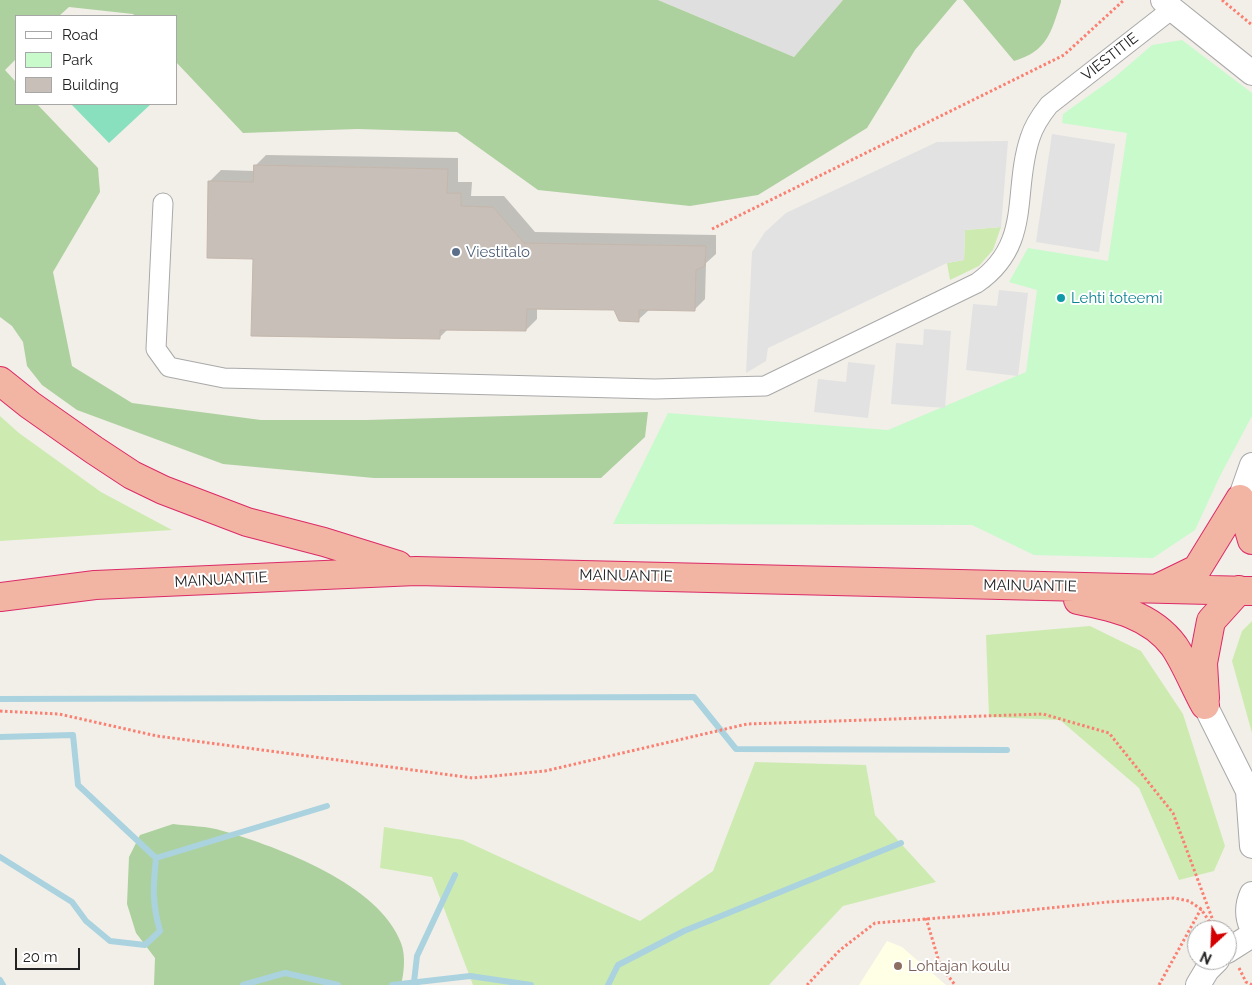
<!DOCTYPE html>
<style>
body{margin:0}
#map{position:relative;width:1252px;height:985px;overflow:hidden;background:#f2efe9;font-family:Raleway,sans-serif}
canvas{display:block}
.legend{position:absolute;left:15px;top:15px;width:162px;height:90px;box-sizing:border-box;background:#fff;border:1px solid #a7a7a7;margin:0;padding:6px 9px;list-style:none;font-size:15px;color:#222}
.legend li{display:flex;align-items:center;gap:10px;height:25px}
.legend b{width:25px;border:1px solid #a7a7a7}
.north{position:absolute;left:1187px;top:920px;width:50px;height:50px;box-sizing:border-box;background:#fff;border:1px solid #a7a7a7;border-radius:50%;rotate:205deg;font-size:14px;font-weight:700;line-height:20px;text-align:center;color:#222}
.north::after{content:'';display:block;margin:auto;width:18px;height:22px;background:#d40000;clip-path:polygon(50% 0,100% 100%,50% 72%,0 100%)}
.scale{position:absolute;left:15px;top:948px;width:65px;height:22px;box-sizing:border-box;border:2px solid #222;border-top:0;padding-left:6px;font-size:15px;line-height:18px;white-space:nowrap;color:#222;-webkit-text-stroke:4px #fff;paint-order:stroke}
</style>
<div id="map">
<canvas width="1252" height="985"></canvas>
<ul class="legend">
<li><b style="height:6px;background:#fff"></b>Road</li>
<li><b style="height:14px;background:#c8facc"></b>Park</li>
<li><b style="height:14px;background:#c7bfb8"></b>Building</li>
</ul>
<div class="north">N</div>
<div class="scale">20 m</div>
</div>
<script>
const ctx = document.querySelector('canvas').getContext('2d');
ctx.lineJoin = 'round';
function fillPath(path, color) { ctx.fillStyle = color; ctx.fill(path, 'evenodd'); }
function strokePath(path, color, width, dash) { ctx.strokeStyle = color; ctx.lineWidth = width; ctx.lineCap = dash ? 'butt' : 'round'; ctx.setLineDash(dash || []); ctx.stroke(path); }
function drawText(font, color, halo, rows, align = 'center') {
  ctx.font = font + ' Raleway,sans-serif'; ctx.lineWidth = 4; ctx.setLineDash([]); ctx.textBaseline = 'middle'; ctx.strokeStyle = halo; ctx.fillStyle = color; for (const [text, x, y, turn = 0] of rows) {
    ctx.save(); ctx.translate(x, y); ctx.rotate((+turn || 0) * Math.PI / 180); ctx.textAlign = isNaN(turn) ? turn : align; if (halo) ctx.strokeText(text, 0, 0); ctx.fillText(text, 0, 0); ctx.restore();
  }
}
fillPath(new Path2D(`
 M658 0H843L794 57Z`), '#e0dfdf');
fillPath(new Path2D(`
 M887 941 902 947 946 985H859Z`), '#ffffe5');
fillPath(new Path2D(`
 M1001 227 993 250 979 266 950 280 947 263 964 260 965 230Z
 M0 416 19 433 101 492 172 530 0 541Z
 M1252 621V733L1232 661 1242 631Z
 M1090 626 1141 651 1183 714 1225 846 1214 871 1179 880 1139 788 1060 720 989 717 986 635Z
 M755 762 866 765 875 815 936 882 843 906 769 985H473L432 877 380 868 384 827 463 840 640 921 713 871Z`), '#cdebb0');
fillPath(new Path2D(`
 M0 0H658L794 57 843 0H957L915 50 867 128 758 195 690 206 538 190 457 132 357 129 243 133 176 62V16H135L133 14 69 7 59 16H16V59L5 70 16 82V104H37L98 168 100 192 53 272 72 366 132 403 261 420H366L648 412 645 437 601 478H374L223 464 77 410 42 385 27 366 23 342 12 326 0 317Z
 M963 0H1061V2C1051 32 1048 51 1014 61Z
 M173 824C189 826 207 826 223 831 279 847 380 885 401 943 406 956 404 973 401 985H154L155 958 136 933 127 904 129 857 140 835Z`), '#add19e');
fillPath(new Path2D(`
 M1182 40 1252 93V416L1220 476 1195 530 1153 558 1034 555 972 525 613 524 668 413 888 430 1026 372 1037 290 1009 282 1028 248 1108 261 1127 133 1062 123 1063 114 1115 77 1152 45Z`), '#c8facc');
fillPath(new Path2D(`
 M71 104H151L109 143Z`), '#88e0be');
fillPath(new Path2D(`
 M1052 134 1115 144 1099 252 1036 242Z
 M1008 141 1001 227 965 230 964 260 947 263 768 348 766 361 746 373 752 252 765 232 786 213 937 142Z
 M999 290 1028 293 1018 376 966 370 973 304 997 306Z
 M924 329 951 331 945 408 891 404 896 343 923 345Z
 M848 362 875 365 868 418 814 412 818 379 846 382Z`), '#e2e2e2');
fillPath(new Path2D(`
 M266 155 458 158V182H472L471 196H504L535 232 716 235V254L706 263 705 299 694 310 650 309 638 320 615 309 537 308V319L526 330 448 329 439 338 254 258 210 181 221 170 255 171V166Z`), '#0003');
strokePath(new Path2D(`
 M0 699 694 697 736 749 1007 750
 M0 737 73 735 78 785 156 858 327 806
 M0 857 72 902 86 921 110 941 145 945 160 931C152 903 153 887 156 858
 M0 980 3 985
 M414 982 417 956 455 875
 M243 985 285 973 338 985
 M392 985 470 976 531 985
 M608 985 618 965 684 931 901 843`), '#aad3df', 6);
const building = new Path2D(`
 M254 165 448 169 447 193H461V206L493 207 524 243 706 246 705 266 696 270 695 311 639 310V322L619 321 614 310 527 309 526 331 440 330V339L251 336 253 259 207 258 208 181 253 182Z`);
fillPath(building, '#c7bfb8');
strokePath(building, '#c4b6ab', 1);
const minor = new Path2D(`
 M163 203 156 349 169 367 224 378 655 389 765 386 977 283C1033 244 1012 192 1030 138 1034 125 1041 115 1049 105L1172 9`);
const tertiary = new Path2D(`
 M1163 0 1172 9 1252 73
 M1240 499 1252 465
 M1205 705 1248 791 1252 797
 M1248 791 1252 846
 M1252 894C1247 905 1247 917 1252 928
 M1227 951 1252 935
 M1198 985 1207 970 1217 960`);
const trunk = new Path2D(`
 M0 381 30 405 94 450 132 475 163 490 247 522 324 542 398 565
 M1240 499 1252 540
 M1160 587 1197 569 1240 499
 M0 597 95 585 416 571 1252 591
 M1078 600C1114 607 1151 615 1174 646 1185 662 1195 687 1205 705
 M1205 698 1203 663 1211 621 1239 590`);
strokePath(minor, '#a9a9a9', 21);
strokePath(tertiary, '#a9a9a9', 26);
strokePath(trunk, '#dc2a67', 30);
strokePath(new Path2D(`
 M1222 0 1252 25
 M712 229 1064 55 1124 0
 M0 711 59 714 157 736 473 778 545 771 747 724 1043 714 1109 733 1173 813 1215 926 1218 930
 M926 918 940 965 955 985
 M1239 968 1246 982 1252 985
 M807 985 840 950 875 923 989 914 1108 902 1174 898 1189 901 1201 909 1215 930
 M1159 985 1201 909`), '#fa8072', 3, [2.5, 2.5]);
strokePath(minor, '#fff', 19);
strokePath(tertiary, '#fff', 24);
strokePath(trunk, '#f2b4a3', 28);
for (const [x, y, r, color] of [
 [456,252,5,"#5c6f8a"],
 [1061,298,5,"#0f9aa8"],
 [898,966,5,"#8d6e63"]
]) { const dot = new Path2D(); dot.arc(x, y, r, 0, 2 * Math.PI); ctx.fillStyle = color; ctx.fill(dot); strokePath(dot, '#fff', 2); }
drawText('15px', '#222', '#fff', [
 ["VIESTITIE",1110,57,-38],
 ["MAINUANTIE",626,576,1],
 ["MAINUANTIE",221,580,-3],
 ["MAINUANTIE",1030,586,1]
]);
drawText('15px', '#4e5e75', '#fff', [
 ["Viestitalo",466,252]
], 'left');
drawText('15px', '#0d838f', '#fff', [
 ["Lehti toteemi",1071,298]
], 'left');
drawText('15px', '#785e54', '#fff', [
 ["Lohtajan koulu",908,966]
], 'left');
</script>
